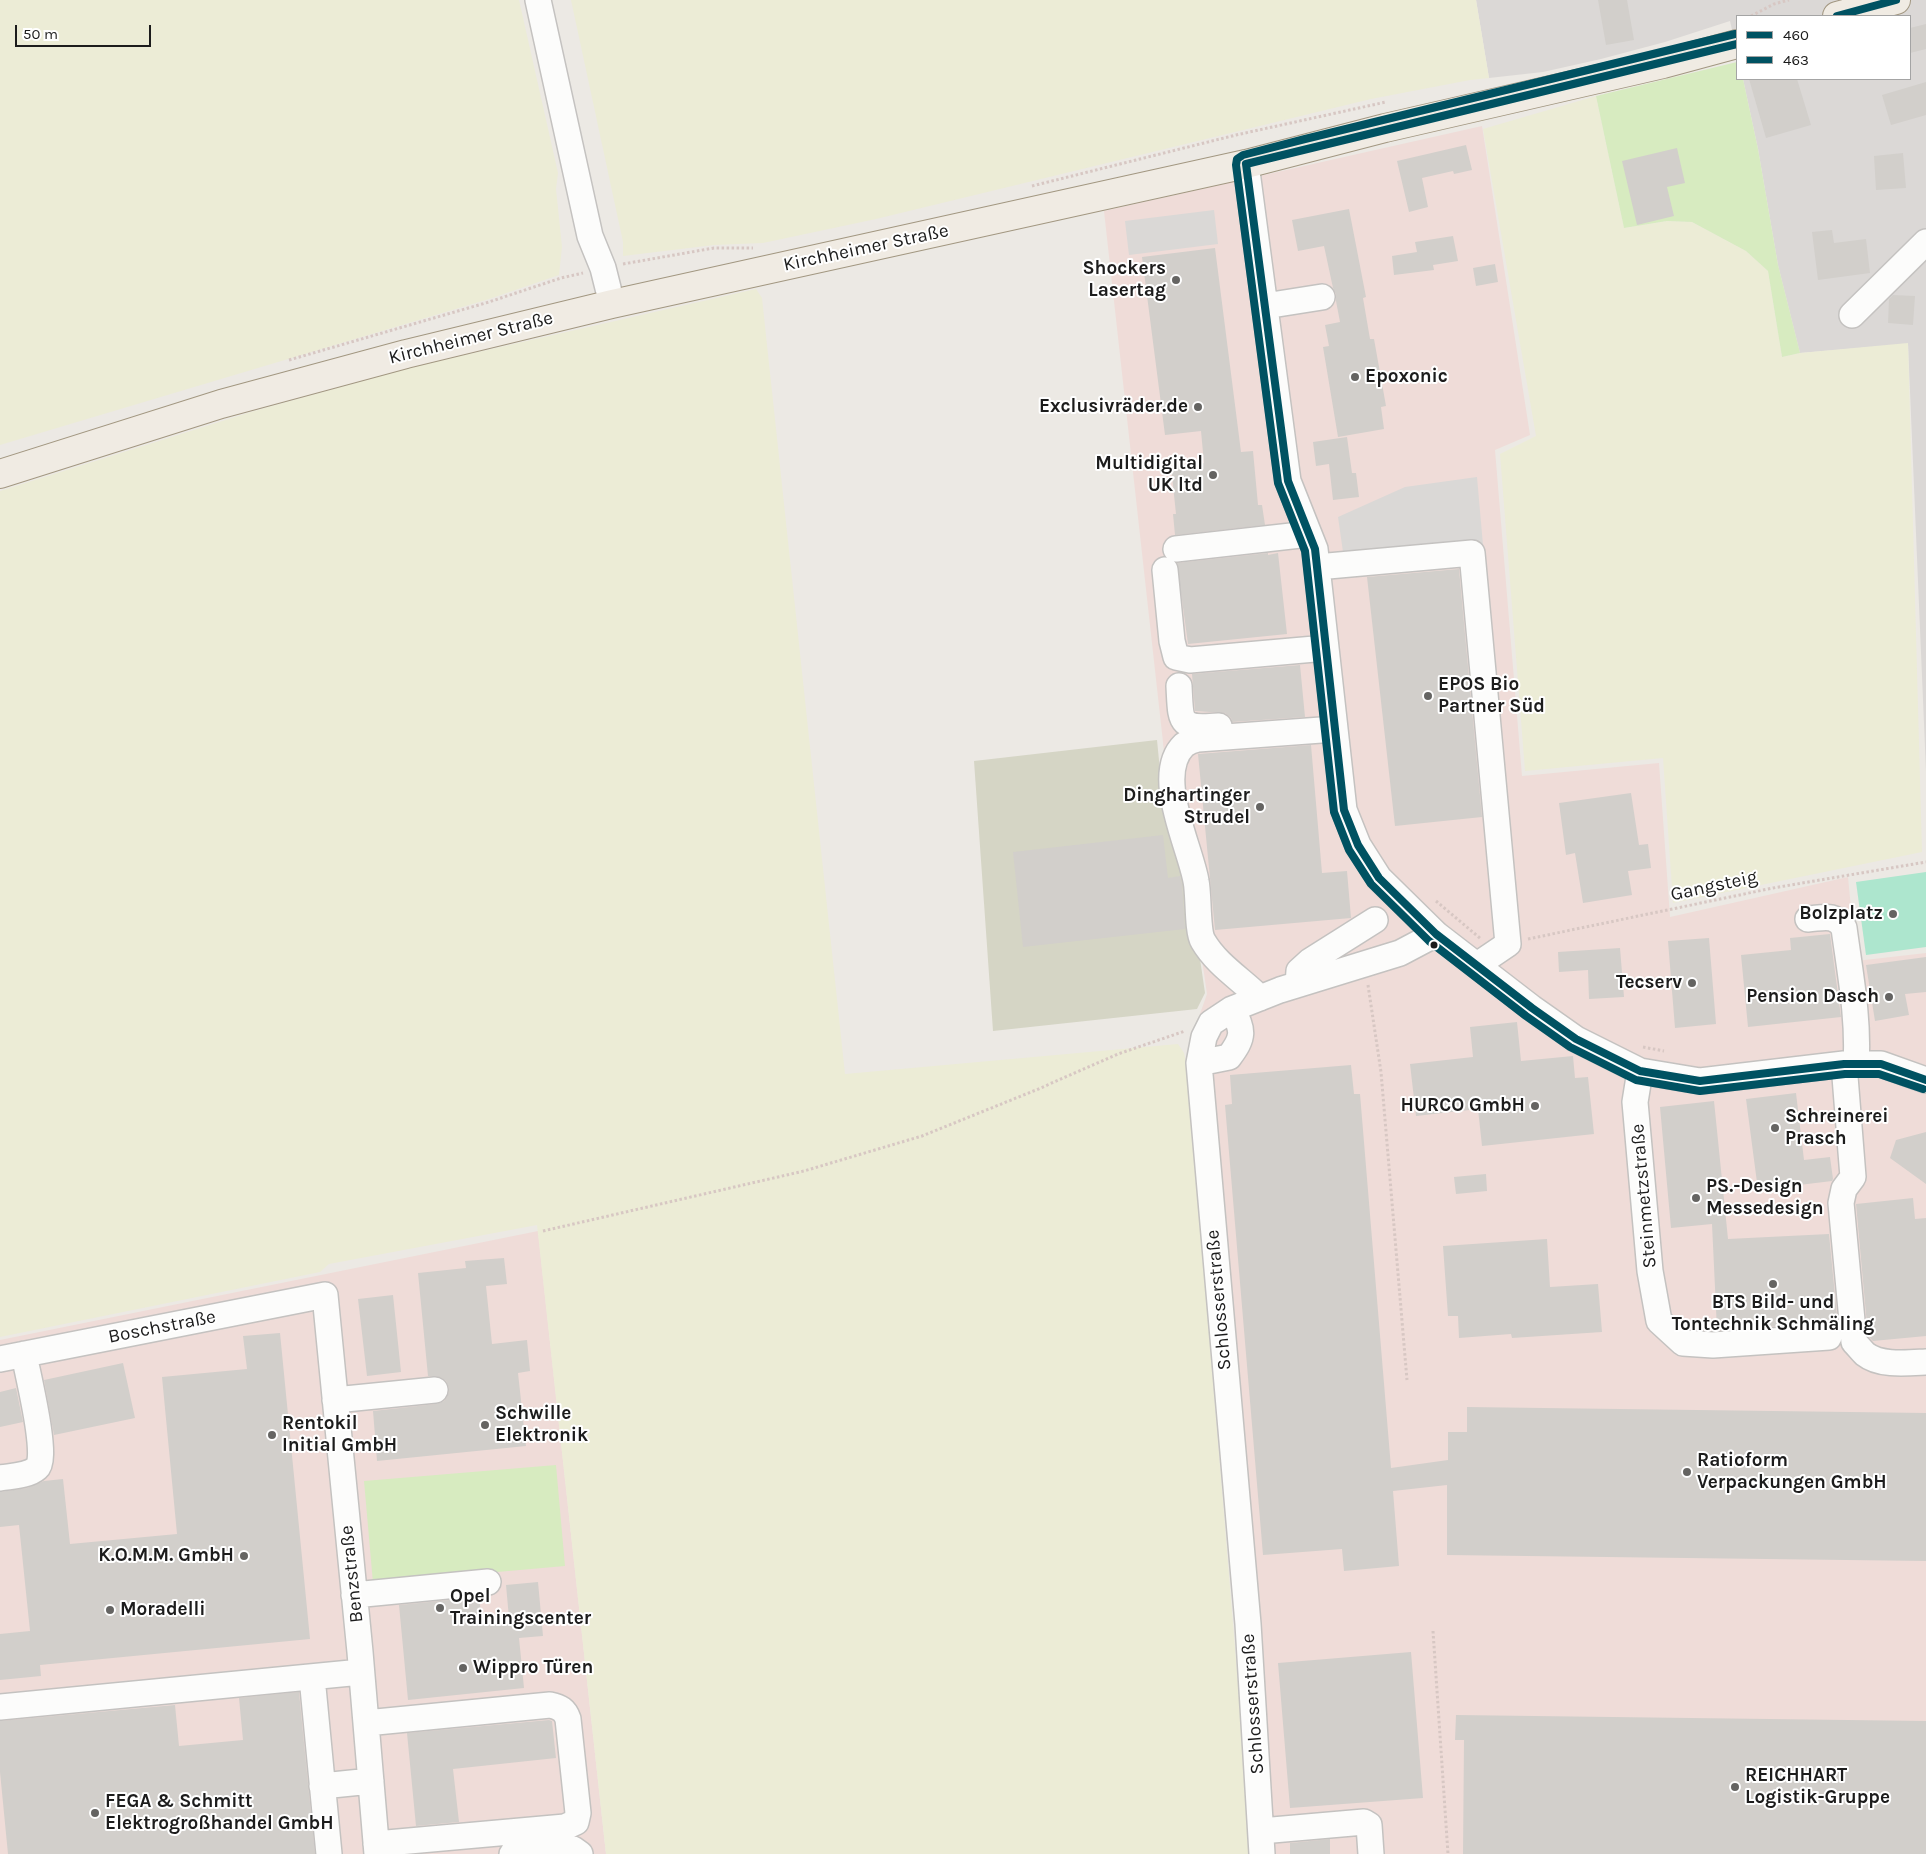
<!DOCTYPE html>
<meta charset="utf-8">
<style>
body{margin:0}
#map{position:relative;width:1926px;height:1854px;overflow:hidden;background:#ece9e4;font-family:Karla,sans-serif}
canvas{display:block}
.legend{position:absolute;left:1736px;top:15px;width:175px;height:65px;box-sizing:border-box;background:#fff;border:1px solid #a4a4a4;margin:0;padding:6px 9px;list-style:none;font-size:15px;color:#1c1c1c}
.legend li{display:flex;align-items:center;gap:10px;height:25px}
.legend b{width:25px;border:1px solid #a4a4a4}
.scale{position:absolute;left:15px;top:25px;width:136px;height:22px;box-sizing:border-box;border:2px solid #1c1c1c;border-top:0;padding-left:6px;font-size:15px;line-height:18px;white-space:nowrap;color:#1c1c1c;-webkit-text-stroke:4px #fff;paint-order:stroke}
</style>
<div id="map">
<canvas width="1926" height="1854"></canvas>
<ul class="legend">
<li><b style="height:6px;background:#005262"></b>460</li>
<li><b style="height:6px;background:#005262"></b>463</li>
</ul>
<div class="scale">50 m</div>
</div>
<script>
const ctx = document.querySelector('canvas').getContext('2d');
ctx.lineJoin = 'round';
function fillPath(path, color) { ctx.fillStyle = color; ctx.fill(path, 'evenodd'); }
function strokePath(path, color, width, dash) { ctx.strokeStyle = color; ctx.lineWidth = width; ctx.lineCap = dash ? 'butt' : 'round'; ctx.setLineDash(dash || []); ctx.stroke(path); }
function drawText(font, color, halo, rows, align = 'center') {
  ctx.font = font + ' Karla,sans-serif'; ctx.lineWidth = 4; ctx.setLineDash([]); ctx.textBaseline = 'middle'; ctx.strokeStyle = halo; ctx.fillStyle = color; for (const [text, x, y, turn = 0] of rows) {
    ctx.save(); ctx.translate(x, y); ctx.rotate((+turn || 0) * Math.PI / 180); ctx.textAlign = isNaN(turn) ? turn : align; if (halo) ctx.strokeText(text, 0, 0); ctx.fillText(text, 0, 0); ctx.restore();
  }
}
fillPath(new Path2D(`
 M1476 0H1926V771L1908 344 1800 353 1778 265 1758 149 1743 79H1910V16H1737V52L1730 21 1665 42 1601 59 1543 72 1489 78Z`), '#dbd8d6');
fillPath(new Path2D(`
 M1482 126 1530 435 1495 450 1522 776 1659 763 1670 917 1848 877 1856 961 1926 953V1854H1256L1195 1028 1207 994 1190 877 1168 800 1163 742 1104 211Z
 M538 1231 606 1854H0V1340Z`), '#efdcd8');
fillPath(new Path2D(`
 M1157 740 1163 801 1188 877 1205 993 1197 1009 993 1031 974 761Z`), '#d5d5c5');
fillPath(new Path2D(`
 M0 0H519L558 173 556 189 562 247 559 275 489 299 0 445Z
 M571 0H1476L1489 78 1470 80 1371 99 876 219 763 243 714 245 623 256V242Z
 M1596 96 1624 228 1667 221 1692 222 1746 251 1768 271 1782 357 1800 353 1908 343 1922 852 1673 903 1663 758 1525 771 1500 454 1536 436 1483 129Z
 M756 289 762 298 845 1074 1178 1044 1184 1053 1187 1066 1252 1854H606L537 1225 329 1264 320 1272 0 1337V491L254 411 421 365Z`), '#ececd6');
fillPath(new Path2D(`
 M1737 62V79H1743L1758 149 1778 265 1800 353 1782 357 1768 271 1746 251 1692 222 1667 221 1624 228 1596 96Z
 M556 1465 565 1566 373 1583 364 1481Z`), '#d7ebc0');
fillPath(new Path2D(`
 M1926 872V947L1866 955 1856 882Z`), '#ade6ce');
fillPath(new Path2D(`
 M1214 210 1218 244 1129 255 1125 221Z
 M1477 477 1483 545 1344 559 1338 517 1405 487Z`), '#dad8d6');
fillPath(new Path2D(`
 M1598 0H1627L1634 40 1606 45Z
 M1926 24V49L1910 53V28Z
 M1749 79H1797L1811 125 1766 138Z
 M1926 82V115L1891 125 1882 95Z
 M1466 145 1472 170 1454 174 1453 171 1422 178 1428 207 1409 212 1397 161Z
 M1677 148 1685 183 1667 187 1674 216 1637 225 1622 161Z
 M1903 153 1906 188 1876 190 1874 156Z
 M1349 209 1366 297 1363 298 1370 339H1374L1386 406 1381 407 1384 429 1338 437 1323 347 1329 346 1325 325 1340 322 1336 301V294L1333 288 1324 246 1298 251 1292 220Z
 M1832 230 1834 243 1866 239 1870 273 1818 280 1812 232Z
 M1453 236 1458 261 1433 265 1434 270 1394 275 1392 256 1417 252 1415 242Z
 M1215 248 1241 452 1253 451 1258 505H1262L1265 525 1175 535 1173 514H1176L1171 466 1204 463 1201 431 1165 435 1142 257Z
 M1495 264 1498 282 1476 286 1473 268Z
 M1893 295 1915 296 1913 325 1888 323 1889 299Z
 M1347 437 1352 473H1356L1359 497 1333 500 1329 464 1316 466 1313 442Z
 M1268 553V555L1278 553 1287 634 1188 644 1177 563Z
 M1459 569 1482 817 1395 826 1367 577Z
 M1300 665 1305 717 1232 722 1231 718 1225 713 1195 711 1192 674Z
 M1311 745 1322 873 1347 871 1351 918 1215 930 1198 754Z
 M1631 793 1639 845 1648 844 1651 868 1628 871 1632 895 1583 903 1575 853 1566 855 1559 803Z
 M1163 835 1168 878 1180 876 1182 884 1185 929 1023 947 1013 852Z
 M1830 934 1841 1017 1748 1027 1741 955 1791 950 1790 938Z
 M1709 938 1716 1024 1675 1028 1668 941Z
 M1620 948 1624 997 1589 999 1588 970 1559 972 1558 952Z
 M1926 957V992L1905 994 1909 1015 1875 1021 1866 965Z
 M1517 1022 1521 1061 1573 1056 1575 1078 1588 1077 1594 1134 1482 1146 1478 1109 1416 1116 1410 1064 1473 1057 1470 1027Z
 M1351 1065 1354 1094H1360L1391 1468 1448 1460V1432H1467V1407L1926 1413V1561L1447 1555V1485L1393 1491 1399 1566 1344 1571 1342 1549 1263 1555 1225 1105 1232 1104 1230 1075Z
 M1796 1093 1804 1160 1830 1157 1833 1179 1832 1181 1758 1190 1746 1099Z
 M1714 1101 1728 1239 1829 1234 1838 1326 1828 1323 1717 1330 1712 1224 1671 1228 1660 1107Z
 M1926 1132V1184L1890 1158 1896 1140Z
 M1486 1174 1487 1191 1456 1194 1454 1177Z
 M1913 1198 1915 1219 1926 1218V1336L1873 1341 1868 1336 1856 1204Z
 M1547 1239 1550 1287 1598 1284 1602 1332 1512 1338 1511 1334 1459 1338 1458 1316H1448L1443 1246Z
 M504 1258 507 1284 486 1286 492 1344 527 1340 530 1371 518 1373 526 1446 377 1461 373 1411 436 1404 444 1401 448 1395 449 1388 446 1381 440 1377 428 1376 418 1273 466 1268 465 1261Z
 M393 1295 401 1372 367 1376 358 1299Z
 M280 1333 310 1639 40 1665 41 1676 0 1680V1634L30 1631 19 1525 0 1527V1492L27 1488 44 1481 63 1479 70 1544 177 1534 162 1377 247 1369 243 1336Z
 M123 1363 135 1418 54 1435 44 1380Z
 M16 1388 23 1422 0 1427V1392Z
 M538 1582 543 1636 519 1638 524 1688 408 1700 399 1605 479 1597 482 1621 509 1618 506 1585Z
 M1411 1652 1423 1798 1290 1808 1278 1663Z
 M299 1692 315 1854H8L0 1772V1721L175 1705 179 1746 243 1740 239 1698Z
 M1456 1715 1926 1721V1854H1463L1464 1740H1455Z
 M549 1720 552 1721 556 1758 453 1769 459 1822 416 1826 407 1733Z
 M1330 1839V1854H1290V1843Z`), '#d2cfcb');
const minor = new Path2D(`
 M538 0 590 236 603 268 612 304
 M1246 164 1288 481 1315 549 1344 810 1358 845 1379 878 1436 934 1532 1008 1576 1039 1640 1071 1700 1081 1844 1064H1881L1926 1080
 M1265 306 1322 297
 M1852 315 1926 242
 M1176 549 1309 534
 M1317 567 1472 553 1508 944 1477 965
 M1165 570 1172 641 1176 657 1190 660 1326 648
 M1179 686C1181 723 1178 729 1219 726
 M1808 919C1823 918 1835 913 1844 928 1850 973 1859 1019 1856 1064
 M1298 984 1299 971 1310 961 1375 920
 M1260 998C1241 979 1217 965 1203 941 1197 931 1199 895 1196 881 1190 846 1153 775 1184 745 1188 742 1193 740 1198 739L1335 729
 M1199 1063 1229 1057C1244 1037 1244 1031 1232 1009
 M1844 1064 1853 1177 1844 1189 1841 1203 1854 1342C1858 1346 1861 1350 1865 1354 1880 1366 1907 1363 1926 1362
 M1640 1071 1635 1102 1650 1271 1659 1321 1683 1343 1713 1345 1829 1337
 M0 1359 325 1295 360 1652 377 1854
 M335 1400 435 1390
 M0 1478C11 1476 28 1476 37 1468 49 1458 27 1372 24 1354
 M354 1595 488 1582
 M312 1677 329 1854
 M0 1707 361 1672
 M366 1723 550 1705C560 1707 565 1710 568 1719L578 1813 576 1822 565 1827 376 1844
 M322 1786 371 1781
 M1261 1831 1364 1822 1369 1825 1371 1854
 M512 1854 573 1849 580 1854
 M1262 1854 1248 1624 1199 1063 1204 1037 1211 1023 1232 1009 1280 990 1400 953 1436 934`);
const major = new Path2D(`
 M1837 16 1896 0
 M0 474 221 404 406 354 612 304 1246 164 1385 128 1663 64 1737 44`);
strokePath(minor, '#c4c2c0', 28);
strokePath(major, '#a29781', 30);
strokePath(new Path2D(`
 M1751 16 1774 4 1789 0
 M1032 186 1236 135 1386 102
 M623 264 714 248H753
 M289 360 489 302 561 278 583 273
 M1436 901 1481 939
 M1528 939 1773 888 1926 862
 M1368 985 1381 1072 1407 1380
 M1643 1047 1664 1051
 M543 1231 804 1171 922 1136 1036 1090 1118 1054 1185 1031
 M1433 1631 1448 1854`), '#d7c7c3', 3, [2.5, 2.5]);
strokePath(minor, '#fcfcfb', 25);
strokePath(major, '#f0ebe3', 28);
strokePath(new Path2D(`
 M1837 16 1896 0
 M1246 164 1288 481 1315 549 1344 810 1358 845 1379 878 1436 934 1532 1008 1576 1039 1640 1071 1700 1081 1844 1064H1881L1926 1080
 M1246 164 1737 44`), '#005262', 8);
strokePath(new Path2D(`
 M1735 34 1305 139 1243 155 1237 159 1236 165 1278 483 1305 551 1334 812 1349 850 1371 884 1429 941 1526 1016 1570 1047 1636 1080 1700 1091 1845 1074H1879L1923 1089`), '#005262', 8);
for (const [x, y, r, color] of [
 [1176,280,5,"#656462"],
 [1355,377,5,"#656462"],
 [1198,407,5,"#656462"],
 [1213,475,5,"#656462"],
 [1428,696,5,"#656462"],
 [1260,807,5,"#656462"],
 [1893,914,5,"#656462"],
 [1434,945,4.5,"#1c1c1c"],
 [1692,983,5,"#656462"],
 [1889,997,5,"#656462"],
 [1535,1106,5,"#656462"],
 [1775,1128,5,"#656462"],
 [1696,1198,5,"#656462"],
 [1773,1284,5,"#656462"],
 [485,1425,5,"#656462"],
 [272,1435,5,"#656462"],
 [1687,1472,5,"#656462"],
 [244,1556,5,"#656462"],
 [440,1608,5,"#656462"],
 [110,1610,5,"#656462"],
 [463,1668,5,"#656462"],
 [1735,1787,5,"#656462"],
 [95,1813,5,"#656462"]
]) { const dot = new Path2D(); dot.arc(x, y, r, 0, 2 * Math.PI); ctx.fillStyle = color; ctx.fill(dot); strokePath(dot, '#fff', 2); }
drawText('19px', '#1c1c1c', '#fff', [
 ["Kirchheimer Straße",866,248,-12],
 ["Kirchheimer Straße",471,338,-14],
 ["Gangsteig",1714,886,-12],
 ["Steinmetzstraße",1644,1196,-95],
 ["Schlosserstraße",1219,1300,-95],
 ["Boschstraße",162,1327,-11],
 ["Benzstraße",352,1574,-96],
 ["Schlosserstraße",1253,1704,-94]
]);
drawText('bold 19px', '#1c1c1c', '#fff', [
 ["Shockers",1166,269,"right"],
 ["Lasertag",1166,291,"right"],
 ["Epoxonic",1365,377],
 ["Exclusivräder.de",1188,407,"right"],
 ["Multidigital",1203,464,"right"],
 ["UK ltd",1203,486,"right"],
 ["EPOS Bio",1438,685],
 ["Partner Süd",1438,707],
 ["Dinghartinger",1250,796,"right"],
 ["Strudel",1250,818,"right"],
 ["Bolzplatz",1883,914,"right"],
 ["Tecserv",1682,983,"right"],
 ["Pension Dasch",1879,997,"right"],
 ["HURCO GmbH",1525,1106,"right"],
 ["Schreinerei",1785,1117],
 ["Prasch",1785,1139],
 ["PS.-Design",1706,1187],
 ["Messedesign",1706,1209],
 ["BTS Bild- und",1773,1303,"center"],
 ["Tontechnik Schmäling",1773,1325,"center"],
 ["Schwille",495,1414],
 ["Elektronik",495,1436],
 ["Rentokil",282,1424],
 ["Initial GmbH",282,1446],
 ["Ratioform",1697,1461],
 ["Verpackungen GmbH",1697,1483],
 ["K.O.M.M. GmbH",234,1556,"right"],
 ["Opel",450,1597],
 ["Trainingscenter",450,1619],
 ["Moradelli",120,1610],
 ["Wippro Türen",473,1668],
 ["REICHHART",1745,1776],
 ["Logistik-Gruppe",1745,1798],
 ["FEGA & Schmitt",105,1802],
 ["Elektrogroßhandel GmbH",105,1824]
], 'left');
</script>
